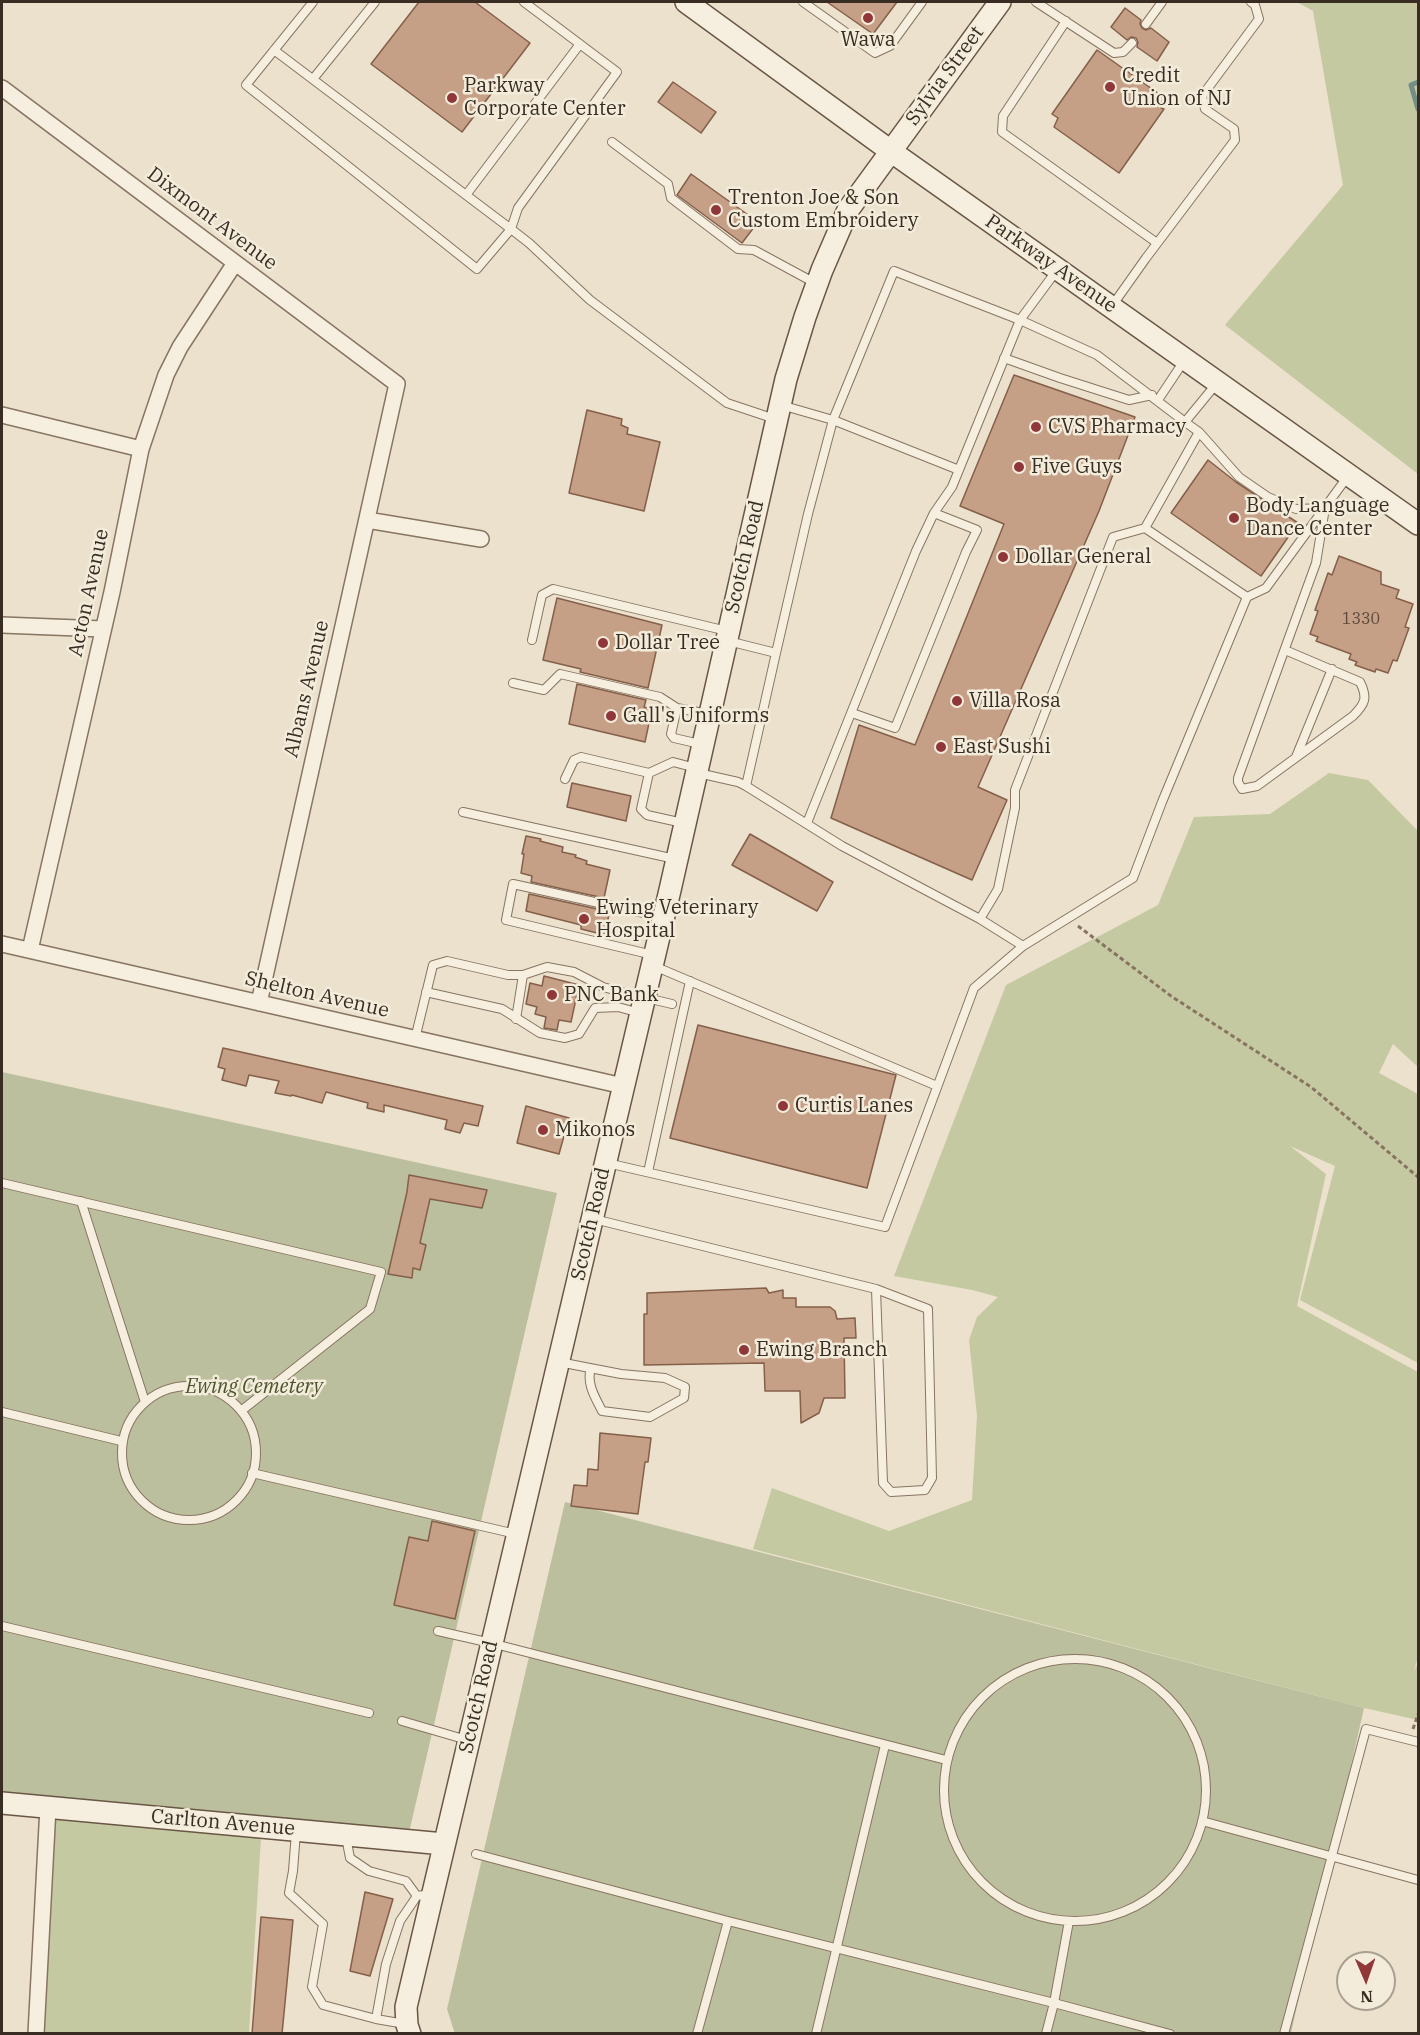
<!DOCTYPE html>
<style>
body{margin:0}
#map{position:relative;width:1420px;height:2035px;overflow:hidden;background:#ebe1cc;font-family:"IBM Plex Serif",serif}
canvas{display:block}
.frame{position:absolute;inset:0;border:3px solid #392d23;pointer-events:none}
.north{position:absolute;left:1336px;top:1951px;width:60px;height:60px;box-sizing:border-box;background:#f3ecdb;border:2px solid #a9a091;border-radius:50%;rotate:178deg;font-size:16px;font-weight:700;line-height:24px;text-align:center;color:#392d23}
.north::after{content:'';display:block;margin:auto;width:21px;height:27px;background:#90373a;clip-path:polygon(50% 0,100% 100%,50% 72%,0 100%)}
</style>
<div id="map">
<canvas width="1420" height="2035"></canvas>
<div class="frame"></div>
<div class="north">N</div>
</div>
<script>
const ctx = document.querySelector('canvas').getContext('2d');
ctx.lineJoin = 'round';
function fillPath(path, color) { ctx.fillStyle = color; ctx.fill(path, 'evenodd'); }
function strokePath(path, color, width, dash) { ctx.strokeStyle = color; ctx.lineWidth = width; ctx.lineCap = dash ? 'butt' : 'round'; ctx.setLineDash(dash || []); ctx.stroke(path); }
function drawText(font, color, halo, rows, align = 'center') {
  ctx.font = font + ' "IBM Plex Serif",serif'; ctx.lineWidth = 5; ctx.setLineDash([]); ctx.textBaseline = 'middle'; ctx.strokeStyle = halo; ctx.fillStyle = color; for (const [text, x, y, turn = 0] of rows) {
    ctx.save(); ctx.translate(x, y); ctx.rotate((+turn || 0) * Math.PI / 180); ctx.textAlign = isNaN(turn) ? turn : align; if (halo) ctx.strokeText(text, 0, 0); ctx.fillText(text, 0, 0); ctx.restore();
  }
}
fillPath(new Path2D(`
 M1297 2H1418V474L1225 325 1343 185 1313 11Z
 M1329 773 1368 780 1418 831V1067L1393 1044 1379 1073 1418 1094V1363L1300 1300 1335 1166 1290 1146 1326 1174 1297 1306 1418 1372V1657L1414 1671 1418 1663V1720L1364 1708 753 1549 772 1488 889 1531 972 1500 977 1416 969 1340 977 1317 998 1297 972 1290 894 1276 1006 985 1158 905 1194 817 1270 814Z
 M49 1801 262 1822 249 2033 36 2034Z`), '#c5c9a1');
fillPath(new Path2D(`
 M2 1072 557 1193 408 1837 2 1795Z
 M565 1502 1364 1708 1291 2033 455 2034 447 2009Z`), '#bcbf9e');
strokePath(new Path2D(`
 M1418 82 1411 85 1418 109`), '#738e87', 5);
const building = new Path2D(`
 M419 2H475L530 43 462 132 371 64Z
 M827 2H897L873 34Z
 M1125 8 1141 20 1140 24 1142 28 1146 30 1151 28 1169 42 1157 61 1137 47 1138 42 1136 38 1131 37 1127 40 1111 27Z
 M1097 50 1162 96 1159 100 1164 103 1161 108 1164 109 1119 173 1054 127 1058 118 1052 114Z
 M673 82 716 112 701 133 658 102Z
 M691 174 758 222 742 243 677 195Z
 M1014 375 1135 417 1099 511 978 787 1007 800 972 880 831 818 859 725 915 745 1004 524 960 506Z
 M587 410 622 419 621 425 628 428 627 434 660 442 644 511 569 493Z
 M1208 460 1236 482 1298 523 1261 576 1171 513Z
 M1339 556 1381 572V584L1399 590 1396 598 1413 604 1405 627 1409 628 1397 661 1393 660 1388 673 1376 669 1375 672 1355 665 1357 662 1349 659 1351 654 1316 641 1318 637 1310 634 1318 611 1315 610 1328 573 1332 575Z
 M557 598 662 625 648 688 580 672 581 669 543 660Z
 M577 684 646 700 644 707 652 709 645 742 569 724Z
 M572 783 631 796 626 821 567 807Z
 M750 834 833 882 817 911 732 865Z
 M526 836 541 839 540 841 563 847 562 852 576 855 575 857 587 861 586 864 610 870 604 898 531 882 532 876 521 873 524 854H522Z
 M529 894 602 910V912L609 914 605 935 581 929V925L526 911Z
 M544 976 579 985 571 1022 559 1020 557 1030 544 1028 546 1017 535 1014 537 1007 526 1004 530 983 542 986Z
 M698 1025 896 1075 867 1188 670 1138Z
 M223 1048 483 1106 478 1126 464 1123 460 1133 445 1129 447 1120 384 1105V1112L367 1108 368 1103 326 1092 322 1103 292 1095 291 1096 275 1093 279 1081 249 1075 246 1086 222 1080 225 1069 218 1067Z
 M526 1106 569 1118 559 1154 517 1143Z
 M409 1175 487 1190 482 1208 430 1199 420 1243 426 1245 420 1270 413 1268 412 1278 388 1274 407 1192Z
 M766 1288 769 1293 783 1290V1298H796V1307H830L835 1311 837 1319 855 1318 856 1338H844L845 1398H824L819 1413 801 1423 800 1391H765L764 1363 644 1365V1314H647V1293Z
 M600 1433 651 1438 648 1462H645L638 1514 571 1506 574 1485 587 1486 588 1469 598 1470Z
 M432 1521 475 1531 455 1619 394 1605 409 1537 428 1541Z
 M365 1892 393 1899 370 1976 350 1971Z
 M261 1917 293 1920 282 2034H252Z`);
fillPath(building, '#c59f86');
strokePath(building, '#845f4a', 1.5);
const lane = new Path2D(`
 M313 2 246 85 477 269 511 229 529 243 590 300 727 403 775 419
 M803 2 875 53 890 46 922 2
 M1036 2 1114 53 1123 52 1132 43
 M1066 21 1003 116 1002 132 1157 243
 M1146 24 1162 2
 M274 50 511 229 518 208 617 72 524 2
 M313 79 375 2
 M612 142 668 184 671 198 738 249 754 250 815 283
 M466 195 580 44
 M1112 306 1146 258 1235 140 1234 129 1205 109 1202 96 1259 19 1255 5 1251 2
 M1004 358 1060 378 1129 400 1152 395
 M1217 383 1185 422 1199 432 1239 477 1268 497 1296 509 1325 508 1316 563 1238 778V782L1242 789 1257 786 1353 716C1365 704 1368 698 1360 682L1285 650
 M1158 400 1184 361
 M781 405 833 420 894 271 1020 320 1097 355 1185 422
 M1145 528 1247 597
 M532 640 542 595 553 589 727 631
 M728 641 776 653 808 514 833 420 959 470
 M513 683 544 690 560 674 660 697 677 708
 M852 713 895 728 966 552 977 530 934 513
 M700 744 674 738 671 734 677 708 708 714
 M1296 757 1332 669
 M698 773 738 782 746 786 776 653
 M565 779 574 760 581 757 649 773
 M746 786 842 846 980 919 1023 946 1133 878 1162 802 1247 597 1266 588 1348 476
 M463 812 675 859
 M683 823 647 815 641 809 649 773 673 762 696 768
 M807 823 916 551 934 513 952 487 1020 320 1057 270
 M980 919 998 889 1015 808V790L1113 537 1145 528 1199 432
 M653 955 506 920 513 884 662 917
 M654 966 937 1086
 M426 992 502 1009 540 1033 565 1038 579 1034 595 1008 618 1007 640 1013
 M516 1019 523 975
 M415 1039 433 965 447 961 508 975H523L547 967 574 972 603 987 621 992 672 1004
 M607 1163 885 1227 974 988 1023 946
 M648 1172 690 981
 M2 1183 381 1272 370 1309 241 1411
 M81 1201 145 1402
 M594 1219 876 1289 928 1309 932 1478 925 1490 891 1492 883 1483 876 1289
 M559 1362 621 1374 665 1378 685 1387 684 1398 650 1417 602 1411C595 1397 586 1383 591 1368
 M122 1453a67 67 0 1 1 134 0a67 67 0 1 1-134 0Z
 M2 1412 121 1441
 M252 1473 516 1534
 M2 1626 369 1713
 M438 1631 491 1643 946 1760
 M944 1790a131 131 0 1 1 262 0a131 131 0 1 1-262 0Z
 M402 1721 467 1740
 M1202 1821 1418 1880
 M296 1832 293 1871 289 1893 323 1924 312 1987 323 2005 376 2019
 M346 1837 350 1858 369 1871 406 1881 417 1896
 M476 1854 728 1921 1054 2003 1170 2034
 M405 2024 376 2019 386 1964 400 1921 417 1896 431 1894
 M697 2034 728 1921
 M816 2034 885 1745
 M1046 2034 1054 2003 1069 1921
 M1284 2034 1366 1729 1418 1742`);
const street = new Path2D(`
 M2 88 397 384 259 1003
 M2 415 141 449
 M367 520 481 539
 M2 625 103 629
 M2 944 623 1086
 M30 950 112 592 141 449 166 375 180 347 235 263
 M36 2034 48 1807`);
const secondary = new Path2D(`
 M686 2 892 152 1418 524
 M2 1803 444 1844
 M410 2034 407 2025 406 2007 670 890 786 379 805 317 822 270 848 210 1000 2`);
strokePath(lane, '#877461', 10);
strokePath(street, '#877461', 18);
strokePath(secondary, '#695644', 24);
strokePath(new Path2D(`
 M1078 926 1171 996 1311 1087 1418 1177
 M1413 1729 1418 1714`), '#877461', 3, [4.5, 3]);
strokePath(lane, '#f6efdf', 8);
strokePath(street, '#f6efdf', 15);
strokePath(secondary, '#f6efdf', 21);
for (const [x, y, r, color] of [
 [868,18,6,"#90373a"],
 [1110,87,6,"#90373a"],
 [452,98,6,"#90373a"],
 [716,210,6,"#90373a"],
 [1036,427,6,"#90373a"],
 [1019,467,6,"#90373a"],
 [1234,518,6,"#90373a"],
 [1003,557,6,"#90373a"],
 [603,643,6,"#90373a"],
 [957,701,6,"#90373a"],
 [611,716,6,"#90373a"],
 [941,747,6,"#90373a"],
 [584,919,6,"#90373a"],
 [552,995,6,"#90373a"],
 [783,1106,6,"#90373a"],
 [543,1130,6,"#90373a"],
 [744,1350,6,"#90373a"]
]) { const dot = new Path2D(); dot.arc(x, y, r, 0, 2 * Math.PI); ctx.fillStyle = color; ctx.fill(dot); strokePath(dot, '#f3ecdb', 2); }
drawText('16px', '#5c4a3c', null, [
 ["1330",1361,619]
]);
drawText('20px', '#392d23', '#f3ecdb', [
 ["Wawa",868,40,"center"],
 ["Credit",1122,76],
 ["Union of NJ",1122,99],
 ["Parkway",464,86],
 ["Corporate Center",464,109],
 ["Trenton Joe & Son",728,198],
 ["Custom Embroidery",728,221],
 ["CVS Pharmacy",1048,427],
 ["Five Guys",1031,467],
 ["Body Language",1246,506],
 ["Dance Center",1246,529],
 ["Dollar General",1015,557],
 ["Dollar Tree",615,643],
 ["Villa Rosa",969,701],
 ["Gall's Uniforms",623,716],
 ["East Sushi",953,747],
 ["Ewing Veterinary",596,908],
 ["Hospital",596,931],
 ["PNC Bank",564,995],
 ["Curtis Lanes",795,1106],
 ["Mikonos",555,1130],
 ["Ewing Branch",756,1350]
], 'left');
drawText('20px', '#392d23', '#f3ecdb', [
 ["Sylvia Street",945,76,-54],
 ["Dixmont Avenue",212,219,37],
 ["Parkway Avenue",1051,264,35],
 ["Scotch Road",745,557,-77],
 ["Acton Avenue",89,593,-78],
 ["Albans Avenue",307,689,-77],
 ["Shelton Avenue",317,995,13],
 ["Scotch Road",591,1224,-77],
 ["Scotch Road",479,1697,-77],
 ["Carlton Avenue",223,1823,5]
]);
drawText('italic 20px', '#4a532c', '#f3ecdb', [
 ["Ewing Cemetery",254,1387]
]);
</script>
